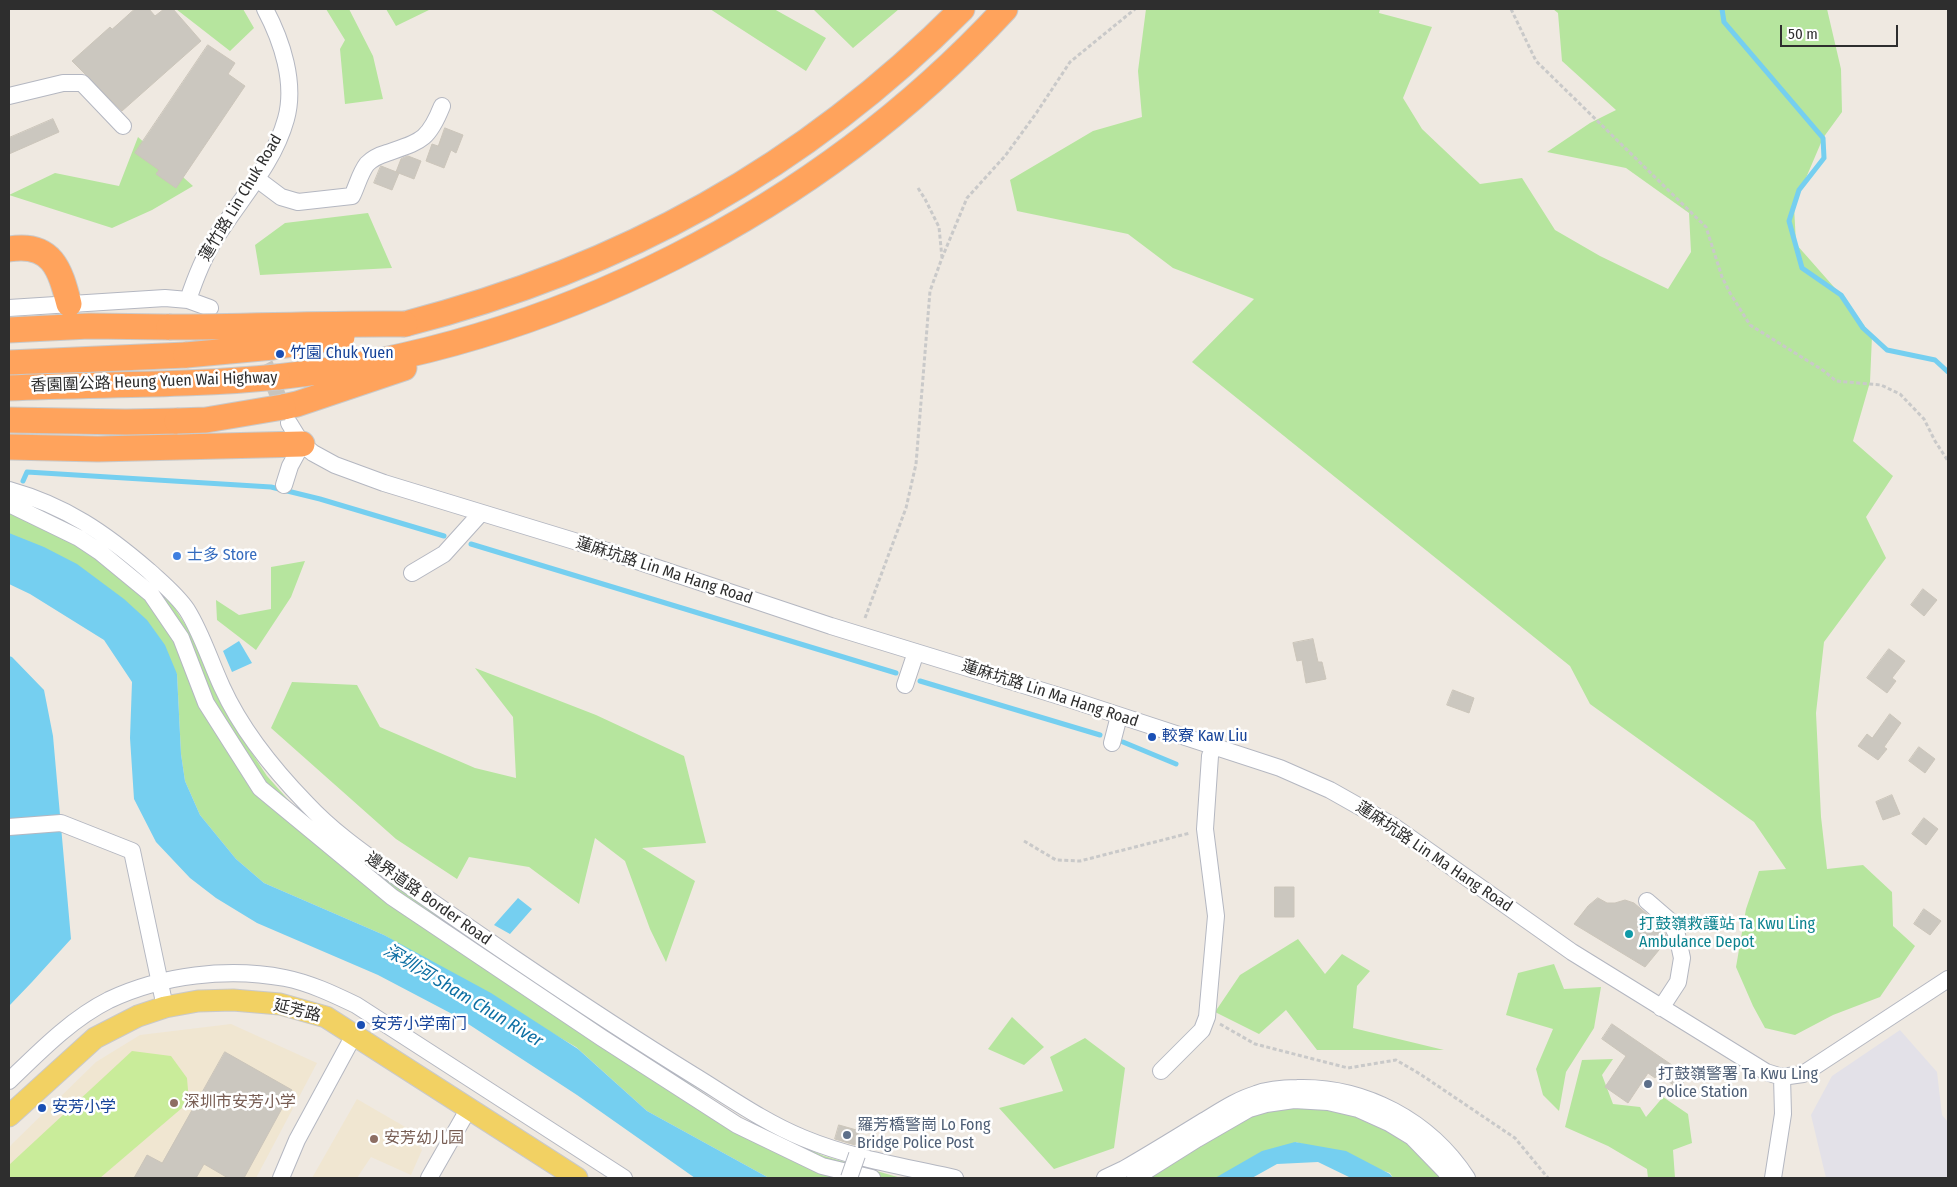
<!DOCTYPE html>
<meta charset="utf-8">
<style>
body{margin:0}
#map{position:relative;width:1957px;height:1187px;overflow:hidden;background:#efe9e1;font-family:"Fira Sans Condensed",sans-serif}
canvas{display:block}
.frame{position:absolute;inset:0;border:10px solid #2e2e2e;pointer-events:none}
.scale{position:absolute;left:1780px;top:25px;width:118px;height:22px;box-sizing:border-box;border:2px solid #2e2e2e;border-top:0;padding-left:6px;font-size:15px;line-height:18px;white-space:nowrap;color:#2e2e2e;-webkit-text-stroke:4px #fff;paint-order:stroke}
</style>
<div id="map">
<canvas width="1957" height="1187"></canvas>
<div class="frame"></div>
<div class="scale">50 m</div>
</div>
<script>
const ctx = document.querySelector('canvas').getContext('2d');
ctx.lineJoin = 'round';
function fillPath(path, color) { ctx.fillStyle = color; ctx.fill(path, 'evenodd'); }
function strokePath(path, color, width, dash) { ctx.strokeStyle = color; ctx.lineWidth = width; ctx.lineCap = dash ? 'butt' : 'round'; ctx.setLineDash(dash || []); ctx.stroke(path); }
function drawText(font, color, halo, rows, align = 'center') {
  ctx.font = font + ' "Fira Sans Condensed","Noto Sans SC",sans-serif'; ctx.lineWidth = 5; ctx.setLineDash([]); ctx.textBaseline = 'middle'; ctx.strokeStyle = halo; ctx.fillStyle = color; for (const [text, x, y, turn = 0] of rows) {
    ctx.save(); ctx.translate(x, y); ctx.rotate((+turn || 0) * Math.PI / 180); ctx.textAlign = isNaN(turn) ? turn : align; if (halo) ctx.strokeText(text, 0, 0); ctx.fillText(text, 0, 0); ctx.restore();
  }
}
fillPath(new Path2D(`
 M1900 1030 1937 1072 1942 1115 1948 1122V1178H1826L1811 1115 1832 1076Z`), '#e3e1e8');
fillPath(new Path2D(`
 M231 1024 317 1063 256 1178H9V1148L12 1144 96 1062 140 1035Z
 M357 1099 407 1128 422 1150 411 1175 371 1157 357 1178H312Z`), '#f0e6d1');
fillPath(new Path2D(`
 M176 9H243L254 28 230 51Z
 M326 9H349L373 56 383 99 345 104 340 49 345 40Z
 M386 9H431L396 26Z
 M710 9H774L826 38 806 71Z
 M813 9H899L853 48Z
 M1146 9H1380L1379 13 1432 27 1403 98 1422 129 1480 184 1522 178 1555 230 1600 256 1668 289 1691 252 1689 213 1626 168 1547 152 1590 123 1616 110 1562 61 1558 13 1553 9H1827L1841 69 1842 112 1823 138 1794 206 1796 244 1841 295 1872 336 1870 382 1853 441 1893 476 1866 517 1886 558 1824 642 1816 713 1821 817 1827 869 1863 865 1892 892 1893 926 1915 946 1880 997 1833 1015 1795 1035 1765 1028 1753 1006 1736 967 1746 909 1759 871 1786 869 1754 822 1590 704 1570 666 1192 362 1254 299 1173 268 1128 234 1017 211 1010 180 1093 131 1142 117 1138 71Z
 M138 137 193 186 152 210 112 228 9 195 55 173 119 186Z
 M368 213 392 268 260 275 255 245 285 223Z
 M9 501 64 521 106 545 172 604 190 632 209 677 234 726 267 776 309 823 741 1119 824 1156 901 1178H769L647 1111 576 1047 384 935 264 883 236 859 200 815 185 781 181 754 177 674 9 535Z
 M305 561 291 597 256 650 217 620 216 600 239 615 271 609V567Z
 M475 668 596 715 684 756 706 843 642 848 695 881 666 962 650 929 625 861 595 838 579 904 529 867 469 857 457 879 396 839 271 728 292 682 357 685 380 727 475 768 516 778 513 717Z
 M1298 939 1325 974 1342 954 1370 971 1357 986 1353 1028 1444 1050H1317L1286 1010 1259 1034 1215 1012 1240 975Z
 M1554 964 1564 989 1601 987 1594 1028 1566 1072 1559 1111 1543 1095 1536 1069 1553 1029 1506 1015 1518 973Z
 M1012 1017 1044 1047 1024 1065 988 1049Z
 M1085 1038 1125 1068 1114 1148 1054 1169 999 1108 1063 1091 1050 1057Z
 M1613 1059 1602 1075 1613 1104 1640 1107 1646 1117 1663 1097 1688 1114 1692 1143 1673 1150 1675 1178H1648L1647 1169 1608 1146 1565 1127 1582 1060Z
 M1262 1099 1380 1113 1456 1178H1393L1390 1173 1296 1142 1216 1178H1120Z`), '#b6e59e');
fillPath(new Path2D(`
 M132 1051 171 1056 187 1078 189 1102 100 1178H9V1165Z`), '#c9ec9a');
fillPath(new Path2D(`
 M9 533 44 547 77 564 124 599 147 620 165 645 177 674 181 754 185 781 200 815 236 859 264 883 384 935 491 993 578 1049 647 1111 769 1178H695L577 1095 456 1016 378 975 257 923 216 898 190 878 156 842 134 799 130 738 132 682 104 640 30 594 9 584Z
 M239 641 252 663 232 672 223 651Z
 M9 656 12 657 44 690 53 736 71 939 32 982 9 1006Z
 M518 898 532 909 510 934 494 925Z
 M1295 1142 1346 1151 1390 1174 1393 1178H1351L1318 1162 1277 1164 1252 1178H1215L1262 1151Z`), '#75cff0');
strokePath(new Path2D(`
 M1722 9 1724 22 1823 138 1824 158 1799 190 1789 221 1802 268 1841 295 1863 328 1887 350 1935 360 1948 372
 M23 481 27 472 271 487 320 499 444 536
 M471 544 896 673
 M920 681 1100 735
 M1123 742 1176 764`), '#75cff0', 5);
const building = new Path2D(`
 M135 9H149L155 16 164 9H173L201 41 122 111 72 61 110 27 112 29Z
 M208 45 235 63 228 74 245 86 176 188 156 174 159 170 135 153Z
 M53 119 59 132 9 154V138Z
 M445 128 463 135 456 153 451 150 444 168 426 161 432 144 438 146Z
 M408 156 421 161 414 179 396 172 401 159Z
 M381 166 399 173 392 190 374 183Z
 M1923 589 1937 600 1924 616 1911 605Z
 M1313 639 1318 662H1322L1326 679 1306 683 1302 660 1297 661 1293 643Z
 M1889 649 1905 661 1892 678 1896 681 1887 693 1867 678Z
 M1453 690 1474 698 1469 713 1447 705Z
 M1890 714 1901 723 1884 747 1887 749 1878 760 1858 746 1867 734 1872 738Z
 M1919 747 1935 759 1925 773 1909 761Z
 M1892 795 1900 814 1883 820 1876 802Z
 M1924 818 1938 829 1926 845 1912 834Z
 M1275 887H1294V917H1275Z
 M1598 898 1607 903H1615L1625 900 1634 903 1661 926 1668 939 1645 967 1574 924 1588 906Z
 M1924 909 1941 921 1930 935 1914 924Z
 M1612 1024 1688 1076 1679 1089 1658 1074 1655 1078 1648 1073 1628 1103 1605 1087 1626 1056 1602 1039Z
 M225 1052 292 1090 244 1178H228L204 1164 196 1178H134L147 1155 162 1163Z
 M839 1125 860 1131 855 1145 835 1139Z`);
fillPath(building, '#cbc7bf');
strokePath(building, '#cbc5ba', 1);
strokePath(new Path2D(`
 M254 343 266 366 286 416`), '#c8c4bd', 16, [16, 8]);
const minor = new Path2D(`
 M9 96 63 83H82L123 126
 M257 179 281 197 298 202 352 196C357 186 360 173 367 164 372 159 380 155 387 153 421 141 428 141 442 106
 M188 300C195 279 202 260 214 241 238 201 273 166 286 119 296 83 282 41 265 9
 M9 308 165 298 188 300 210 308
 M289 423 302 444 313 453 335 465 384 483 607 551 831 626 1069 699 1280 768 1330 790 1392 825 1572 952 1766 1072 1782 1077 1803 1074 1948 979
 M284 485 290 466 302 444
 M9 490C66 506 105 533 149 571 162 583 177 595 187 610 202 634 210 661 222 687 242 731 273 769 307 804 335 834 368 856 401 880 439 907 477 933 515 959 574 999 633 1038 693 1075 729 1097 764 1122 803 1138 851 1158 905 1167 955 1178
 M9 504 79 538 100 552 151 594 181 638 206 703 260 788 392 897 602 1038 737 1125 822 1166 872 1178
 M412 573 444 554 481 513
 M905 685 916 652
 M1112 743 1119 716
 M9 827 61 823 132 851 165 1007
 M1647 901 1669 920 1677 935 1682 958 1678 982 1661 1008
 M1161 1071 1202 1030 1207 1017 1216 916 1205 829 1210 756 1213 747
 M9 1081C39 1052 71 1019 109 1000 162 975 228 967 285 978 310 983 333 994 356 1005L624 1178
 M281 1178 297 1140 354 1035
 M429 1178 469 1108
 M1105 1178 1124 1169C1150 1154 1176 1138 1202 1122 1219 1112 1236 1100 1256 1094 1269 1089 1283 1088 1297 1088 1365 1086 1430 1121 1467 1178
 M1135 1178 1197 1139 1249 1109 1266 1104 1294 1100 1328 1102 1358 1109 1389 1123 1412 1137 1445 1171 1450 1178
 M1773 1178 1783 1114 1782 1077`);
const major = new Path2D(`
 M9 1116 95 1038 138 1016 165 1007 198 1001 233 1000 280 1004 326 1017 577 1178`);
const highway = new Path2D(`
 M9 249C52 242 60 269 69 304
 M405 324C622 268 804 168 962 9
 M9 330 89 326 169 327
 M9 363 186 355
 M277 377C551 347 818 211 1005 9
 M283 407 297 404 404 368
 M9 420 126 422 177 421
 M9 447 98 449 302 444`);
strokePath(minor, '#b4b7c1', 18);
strokePath(major, '#c9c9c9', 23);
strokePath(highway, '#c9c9c9', 27);
strokePath(new Path2D(`
 M1511 9 1536 61 1706 227 1722 277 1730 293 1750 325 1824 371 1836 381 1881 385 1900 394 1924 419 1935 441 1948 461
 M918 188 925 199 939 227 942 258
 M865 618 906 508 916 464 930 291 942 258 967 198 1005 156 1037 112 1070 62 1135 9
 M1024 841 1056 860 1080 861 1190 833
 M1220 1024 1255 1044 1348 1068 1396 1060 1420 1074 1515 1138 1548 1178`), '#c9c9c9', 3, [4, 2.5]);
strokePath(minor, '#fff', 16);
strokePath(major, '#f2d163', 21);
strokePath(highway, '#ffa35c', 25);
const minorBridge = new Path2D(`
 M849 1178 857 1155`);
const highwayBridge = new Path2D(`
 M169 327C248 327 327 323 405 324
 M186 355 273 347 342 337
 M9 388C98 384 188 386 277 377
 M177 421 206 420 283 407`);
strokePath(minorBridge, '#b4b7c1', 18, []);
strokePath(highwayBridge, '#c9c9c9', 27, []);
strokePath(minorBridge, '#fff', 16);
strokePath(highwayBridge, '#ffa35c', 25);
for (const [x, y, r, color] of [
 [280,354,5,"#1a4fb4"],
 [177,556,5,"#3f7fe0"],
 [1152,737,5,"#1a4fb4"],
 [1629,934,5,"#0f9aa8"],
 [361,1025,5,"#1a4fb4"],
 [1648,1084,5,"#5c6f8a"],
 [174,1103,5,"#8d6e63"],
 [42,1108,5,"#1a4fb4"],
 [847,1135,5,"#5c6f8a"],
 [374,1139,5,"#8d6e63"]
]) { const dot = new Path2D(); dot.arc(x, y, r, 0, 2 * Math.PI); ctx.fillStyle = color; ctx.fill(dot); strokePath(dot, '#fff', 2); }
drawText('16px', '#2e2e2e', '#fff', [
 ["蓮竹路 Lin Chuk Road",241,198,-59],
 ["香園圍公路 Heung Yuen Wai Highway",154,382,-2],
 ["蓮麻坑路 Lin Ma Hang Road",664,571,18],
 ["蓮麻坑路 Lin Ma Hang Road",1050,694,18],
 ["蓮麻坑路 Lin Ma Hang Road",1434,857,34],
 ["邊界道路 Border Road",428,899,35],
 ["延芳路",297,1011,14]
]);
drawText('16px', '#164399', '#fff', [
 ["竹園 Chuk Yuen",290,354],
 ["較寮 Kaw Liu",1162,737],
 ["安芳小学南门",371,1025],
 ["安芳小学",52,1108]
], 'left');
drawText('16px', '#366cbe', '#fff', [
 ["士多 Store",187,556]
], 'left');
drawText('16px', '#0d838f', '#fff', [
 ["打鼓嶺救護站 Ta Kwu Ling",1639,925],
 ["Ambulance Depot",1639,943]
], 'left');
drawText('16px', '#4e5e75', '#fff', [
 ["打鼓嶺警署 Ta Kwu Ling",1658,1075],
 ["Police Station",1658,1093],
 ["羅芳橋警崗 Lo Fong",857,1126],
 ["Bridge Police Post",857,1144]
], 'left');
drawText('16px', '#785e54', '#fff', [
 ["深圳市安芳小学",184,1103],
 ["安芳幼儿园",384,1139]
], 'left');
drawText('italic 18px', '#0d6fa3', '#fff', [
 ["深圳河 Sham Chun River",463,996,31]
]);
</script>
